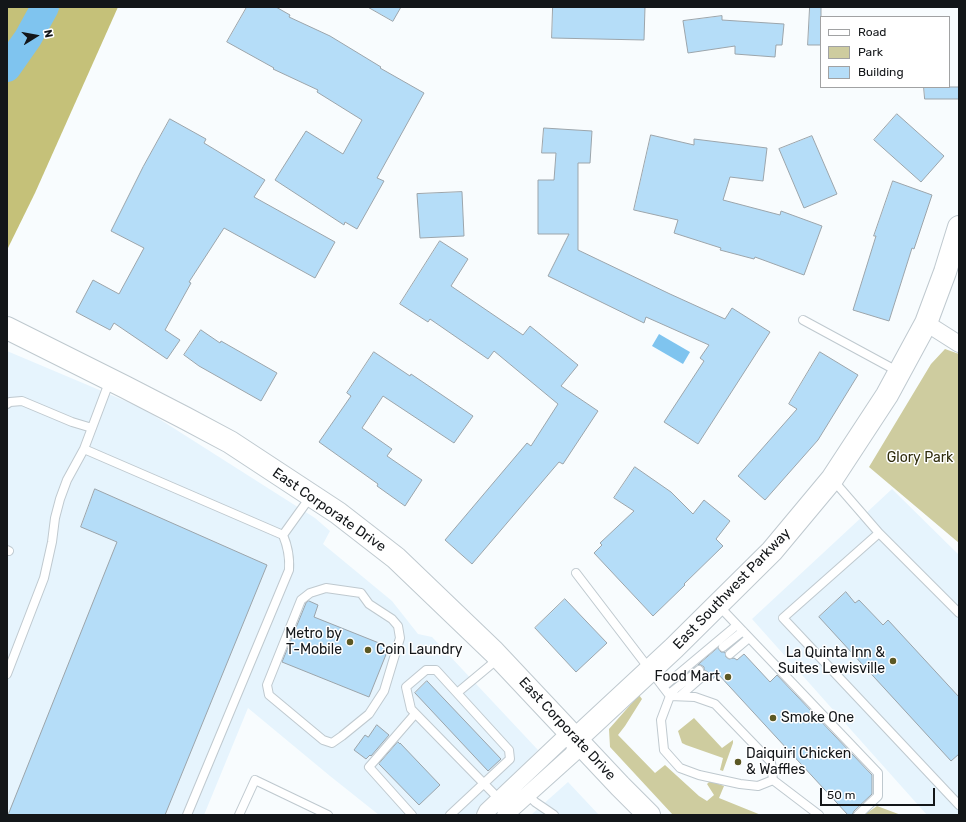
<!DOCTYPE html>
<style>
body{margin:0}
#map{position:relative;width:966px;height:822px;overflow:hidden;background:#f8fcfe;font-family:Rubik,sans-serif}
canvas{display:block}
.frame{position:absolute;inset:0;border:8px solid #131619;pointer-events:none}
.legend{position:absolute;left:820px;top:16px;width:130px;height:72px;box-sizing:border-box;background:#fff;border:1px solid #a1a2a3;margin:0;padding:5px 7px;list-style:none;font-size:12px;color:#131619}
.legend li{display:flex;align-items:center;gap:8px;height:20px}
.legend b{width:20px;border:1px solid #a1a2a3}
.north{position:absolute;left:16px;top:16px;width:40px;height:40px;-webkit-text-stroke:3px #fff;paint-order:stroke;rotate:79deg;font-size:11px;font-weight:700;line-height:16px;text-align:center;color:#131619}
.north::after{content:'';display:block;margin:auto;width:14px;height:18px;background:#131619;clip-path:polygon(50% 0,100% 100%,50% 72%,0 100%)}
.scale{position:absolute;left:820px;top:788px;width:115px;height:18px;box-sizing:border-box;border:2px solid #131619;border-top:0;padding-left:5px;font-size:12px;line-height:14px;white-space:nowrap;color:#131619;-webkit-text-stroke:3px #fff;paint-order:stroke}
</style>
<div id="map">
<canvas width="966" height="822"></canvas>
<div class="frame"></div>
<ul class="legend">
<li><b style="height:5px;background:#fff"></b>Road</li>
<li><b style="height:11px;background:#cecc9f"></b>Park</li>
<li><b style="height:11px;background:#b5ddf8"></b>Building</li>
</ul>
<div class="north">N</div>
<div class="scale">50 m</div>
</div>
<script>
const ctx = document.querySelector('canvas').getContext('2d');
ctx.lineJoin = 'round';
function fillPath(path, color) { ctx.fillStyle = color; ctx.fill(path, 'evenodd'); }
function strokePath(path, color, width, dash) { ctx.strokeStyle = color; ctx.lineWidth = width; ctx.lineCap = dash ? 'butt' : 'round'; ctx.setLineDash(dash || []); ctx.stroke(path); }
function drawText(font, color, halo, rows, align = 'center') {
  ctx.font = font + ' Rubik,sans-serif'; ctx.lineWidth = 3; ctx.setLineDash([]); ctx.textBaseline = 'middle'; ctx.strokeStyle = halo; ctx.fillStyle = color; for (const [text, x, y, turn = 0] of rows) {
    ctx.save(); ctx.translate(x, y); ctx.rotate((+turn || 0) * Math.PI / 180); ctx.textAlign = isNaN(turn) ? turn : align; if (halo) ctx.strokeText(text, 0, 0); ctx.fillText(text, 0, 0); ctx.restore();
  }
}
fillPath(new Path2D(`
 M7 351 142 408 315 518 330 531 323 544 392 601 418 634 432 637 538 750 474 815H379L330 776 248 708 204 815H7Z
 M892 489 959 555V815H927L752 619Z
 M568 782 599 815H531Z`), '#e6f4fd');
fillPath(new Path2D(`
 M945 349 959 354V543L869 467 931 364Z
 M639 695 642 699 625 726 618 735 655 773 665 765 699 796 707 801 714 795 707 784 710 781 724 786 719 798 761 815H673L610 747 609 729Z
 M694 718 722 748 733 740V743L723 771 720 770 723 758 686 745 682 743 678 731Z
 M877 806 901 815H864Z`), '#cecc9f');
fillPath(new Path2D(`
 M7 7H118L35 193 7 250Z`), '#c5c179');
fillPath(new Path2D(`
 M659 334 690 352 683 364 652 346Z`), '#7fc4ef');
strokePath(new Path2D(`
 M7 68 28 38 45 7`), '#7fc4ef', 28);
const building = new Path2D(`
 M247 7H276L290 15 289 17 330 36 381 67 380 68 424 93 377 178 384 181 357 229 345 222 344 225 275 180 306 131 343 154 362 120 317 92 318 90 273 69 274 68 227 42Z
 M368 7H401L393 21Z
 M553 7H645L644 40 552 38Z
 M810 7H821V45H808Z
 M722 16V20L784 24 782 45H776L775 57 735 54V46L688 53 683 21Z
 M924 87H959V99H925Z
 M897 114 944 156 921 182 874 140Z
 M170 119 206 139 204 143 265 180 254 197 335 242 315 278 224 228 189 282 191 283 165 330 180 340 167 359 114 323 110 330 76 312 93 280 119 294 144 248 111 231 143 167Z
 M544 128 592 131 590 163H578V250L670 294 725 319 732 308 770 332 698 444 664 422 704 361 700 358 709 345 646 317 644 323 548 276 569 234H538V180H554L556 153H542Z
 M651 135 694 145V139L767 148 763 181 730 177 723 200 780 215 781 211 822 226 804 275 755 257 754 259 720 250 721 248 674 233 678 220 634 210Z
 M812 136 837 194 804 208 779 149Z
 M893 181 932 195 914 249 912 248 889 321 853 310 876 236H874Z
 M462 192 464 236 420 238 417 194Z
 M440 241 468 259 451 286 523 335 530 326 578 365 561 386 598 411 563 464 559 462 472 564 445 540 527 443 531 446 558 404 494 351 488 359 430 319 428 322 400 304Z
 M201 330 220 343 221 341 277 373 261 401 199 366 184 355Z
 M374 352 410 376 411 374 473 416 454 443 383 396 362 428 392 449 387 456 422 480 405 506 377 486 378 484 319 442 351 396 347 393Z
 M820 352 858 375 818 440 765 500 738 476 797 409 789 404Z
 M635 467 671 492 693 514 704 500 730 521 716 539 723 546 684 584 685 585 653 616 594 553 602 545 600 543 634 511 614 498Z
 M95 489 267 565 165 815H8L117 542 81 527Z
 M846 592 855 603 859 600 883 625 888 620 959 697V754L951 761 819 617Z
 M565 599 607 643 576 672 535 628Z
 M309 601 318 605 314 617 389 647 369 697 282 662 306 603Z
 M718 648 721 652H725L726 657 729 659 734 658 737 660 744 654 770 682 777 675 872 775V794L854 811 852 815H848L718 674 709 682 707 679 709 676 708 672 704 670V667L701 665H698Z
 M427 681 501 759 488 771 415 693Z
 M377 725 389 735 371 756 370 755 366 759 354 750 365 735 368 737Z
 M398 742 400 744V743L440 785 419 805 379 764Z`);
fillPath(building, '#b5ddf8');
strokePath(building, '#9ca5ab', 1);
const lane = new Path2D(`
 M803 320 899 372
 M7 404 10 402 22 401 72 422 92 428
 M84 449 283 535 311 496
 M833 480 879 533 783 618 959 805
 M879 533 959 613
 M7 550 9 551
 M576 573 670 696 695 697 715 704 771 762 773 780 758 786 740 784 699 775 680 768 664 750 661 720 670 696
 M326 588 361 593 369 604 392 619 398 626 400 638 384 691 369 714 342 736 332 743 323 740 269 695 267 685 301 600 310 593Z
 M718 605 878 773V796L858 815
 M723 647 743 631
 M730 654 749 638
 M499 658 457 693 436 670H426L406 687 411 709 499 799
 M7 674 44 578 52 542 55 518 60 499 67 480 84 449 110 380
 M663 687 737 625
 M669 694 699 670
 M680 696 704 675
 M773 780 819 815
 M528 795 535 802 554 815
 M187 815 289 570C290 557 288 547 283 535
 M239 815 255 780 328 815
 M412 815 369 767 415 714
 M450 815 510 759 509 750 457 693`);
const street = new Path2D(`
 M926 323 959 344
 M485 815 487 811 563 739H576L574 753 505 815`);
const secondary = new Path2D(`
 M7 328 125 387 185 418 230 442 338 513 396 558 494 652 620 786 649 815
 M576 739 674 648 772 551 832 479 887 395 926 323 945 272 959 227`);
strokePath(lane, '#bfc9cf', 10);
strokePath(street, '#bfc9cf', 18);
strokePath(secondary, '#bfc9cf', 24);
strokePath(lane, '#fff', 8);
strokePath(street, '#fff', 16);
strokePath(secondary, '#fff', 22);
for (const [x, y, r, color] of [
 [350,642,4,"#5b5824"],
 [368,650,4,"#5b5824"],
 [893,661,4,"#5b5824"],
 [728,677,4,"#5b5824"],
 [773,718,4,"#5b5824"],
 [738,762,4,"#5b5824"]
]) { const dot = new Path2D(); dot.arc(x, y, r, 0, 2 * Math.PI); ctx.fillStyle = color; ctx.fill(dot); strokePath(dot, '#fff', 1.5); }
drawText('14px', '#2f2c0c', '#fff', [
 ["Glory Park",920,458]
]);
drawText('14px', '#131619', '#fff', [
 ["East Corporate Drive",329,510,35],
 ["East Southwest Parkway",732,589,-46],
 ["East Corporate Drive",567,729,47]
]);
drawText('14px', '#131619', '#fff', [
 ["Metro by",342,634],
 ["T-Mobile",342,650],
 ["Coin Laundry",376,650,"left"],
 ["La Quinta Inn &",885,653],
 ["Suites Lewisville",885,669],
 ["Food Mart",720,677],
 ["Smoke One",781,718,"left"],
 ["Daiquiri Chicken",746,754,"left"],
 ["& Waffles",746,770,"left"]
], 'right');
</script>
